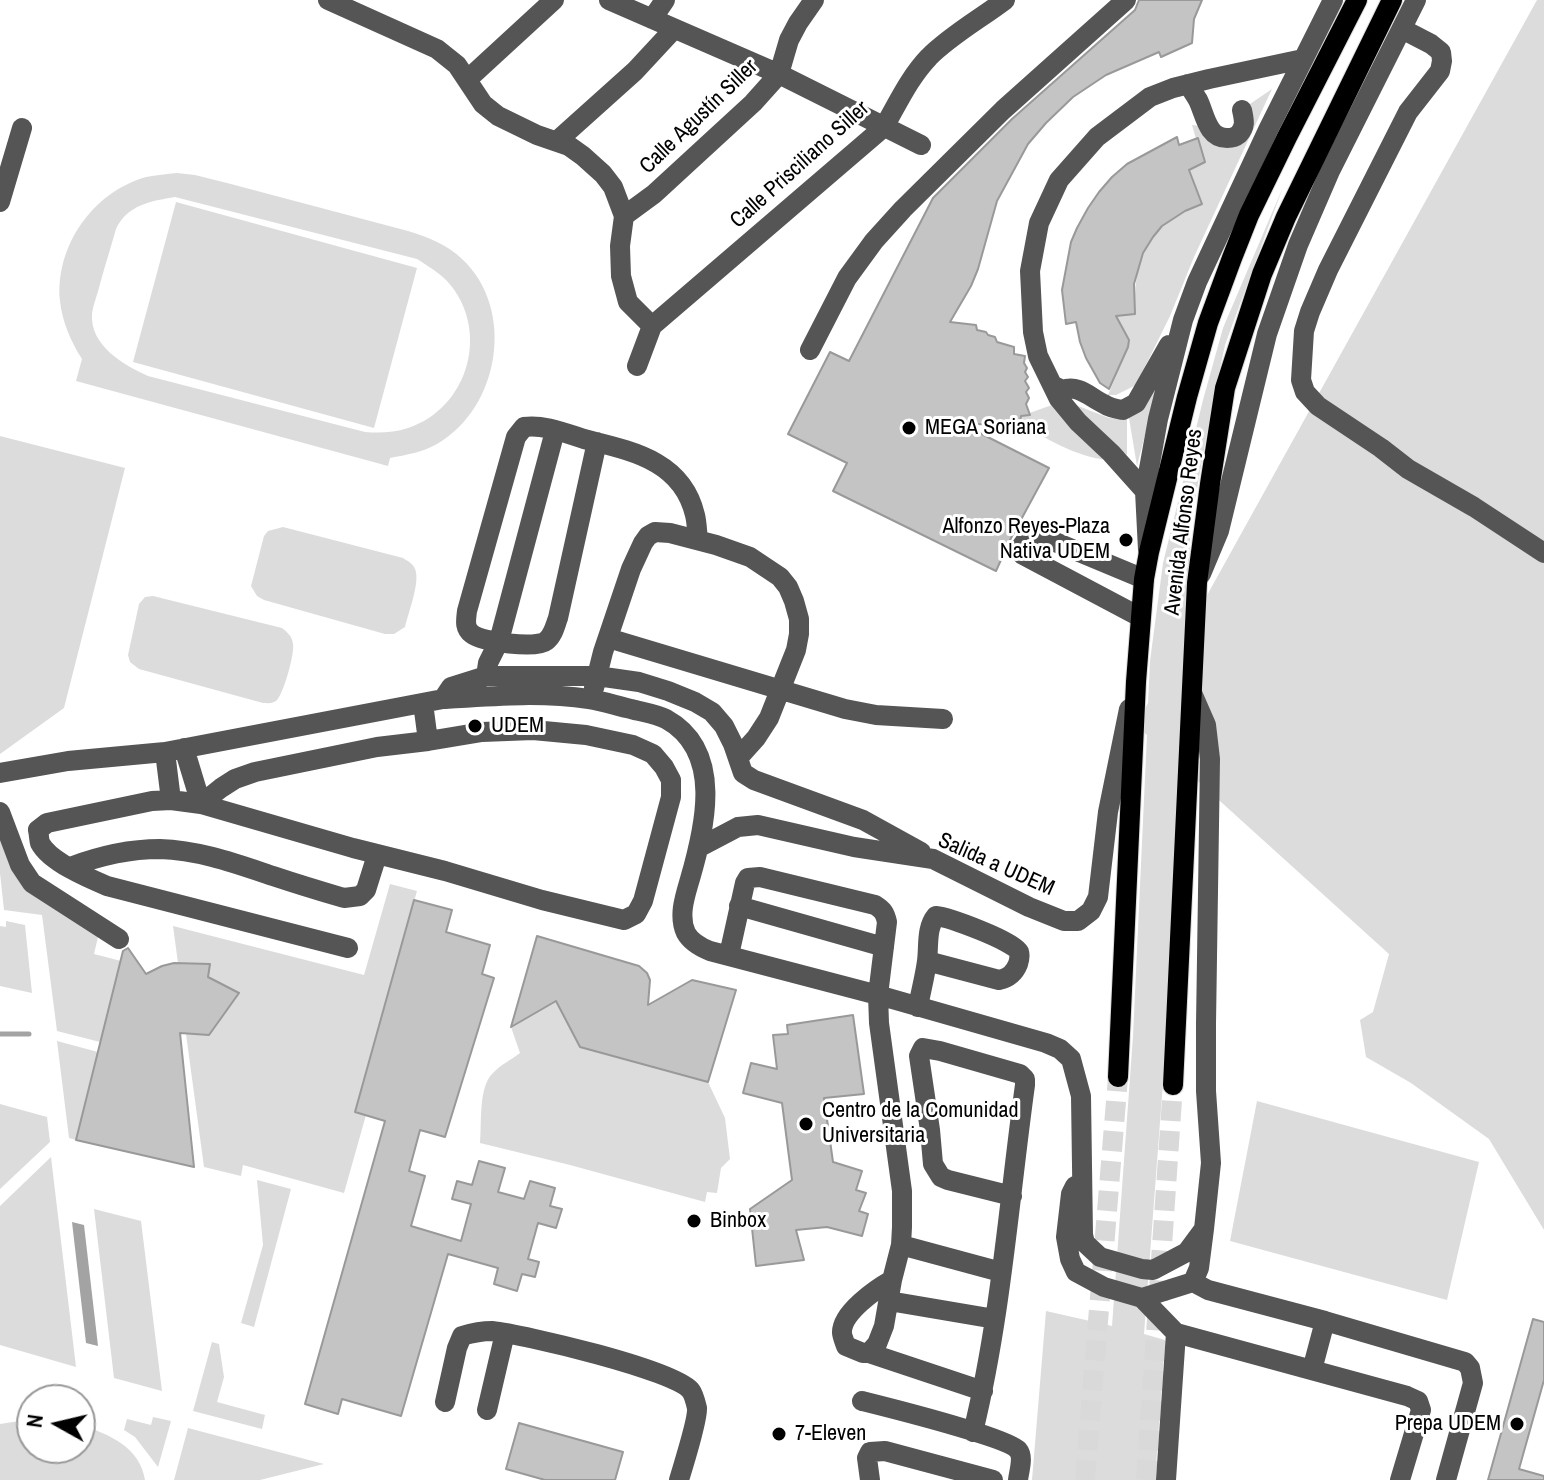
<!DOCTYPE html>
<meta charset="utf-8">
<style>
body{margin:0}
#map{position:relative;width:1544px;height:1480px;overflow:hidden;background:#fff;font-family:"Archivo Narrow",sans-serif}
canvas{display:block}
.north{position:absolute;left:16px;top:1384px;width:80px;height:80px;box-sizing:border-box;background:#fff;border:2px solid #999;border-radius:50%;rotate:278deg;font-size:22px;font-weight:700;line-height:32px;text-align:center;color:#000}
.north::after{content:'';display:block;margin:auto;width:28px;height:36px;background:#000;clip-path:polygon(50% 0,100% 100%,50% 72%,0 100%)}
</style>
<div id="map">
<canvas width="1544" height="1480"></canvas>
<div class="north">N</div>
</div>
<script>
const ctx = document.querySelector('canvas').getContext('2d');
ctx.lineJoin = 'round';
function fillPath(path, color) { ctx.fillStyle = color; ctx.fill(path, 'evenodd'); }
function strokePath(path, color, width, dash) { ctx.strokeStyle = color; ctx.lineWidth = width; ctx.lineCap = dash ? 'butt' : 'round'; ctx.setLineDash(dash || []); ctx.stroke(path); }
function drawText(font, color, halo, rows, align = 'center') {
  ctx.font = font + ' "Archivo Narrow",sans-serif'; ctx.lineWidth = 6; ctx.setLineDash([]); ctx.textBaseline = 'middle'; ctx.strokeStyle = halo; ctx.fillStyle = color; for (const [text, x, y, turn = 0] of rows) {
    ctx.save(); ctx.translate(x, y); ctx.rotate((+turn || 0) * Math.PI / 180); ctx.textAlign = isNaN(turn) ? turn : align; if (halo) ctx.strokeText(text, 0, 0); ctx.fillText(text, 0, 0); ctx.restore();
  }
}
fillPath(new Path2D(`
 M1537 0H1544V1230L1489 1139 1411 1083 1366 1057 1360 1020 1373 1012 1389 954 1179 764 1169 1003 1144 1334 1165 1340 1155 1480H1032L1046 1311 1112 1326 1133 1036 1147 735 1136 725 1148 703 1150 661 1163 563 1203 400 1223 328 1283 187 1225 345 1212 405 1191 522 1185 635Z
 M1272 89 1194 257 1170 316 1136 385 1116 395H1108L1128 347 1129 340 1110 317 1135 314C1133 260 1147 224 1202 204L1189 170 1205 162 1199 139H1196L1192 125 1201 126 1228 144 1247 106Z
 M177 173 195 175 227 183 408 231C427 237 447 244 462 259 516 309 500 408 437 444 423 452 406 455 390 458L388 466 76 381 82 359C71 342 62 321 60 301 55 246 93 192 146 177 156 175 167 174 177 173ZM175 197 417 259C428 266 438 272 447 281 491 329 469 408 408 428 393 433 379 433 365 432L148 376C124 365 90 346 92 314 93 305 98 293 100 284 105 265 111 247 116 229 127 205 151 201 175 197Z
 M176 202 417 268 374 428 133 362Z
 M1161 373 1137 466 1129 418Z
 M1073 404 1109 418 1127 419V455L1086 422Z
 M1052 405 1076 434 1106 460C1076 456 1044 439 1020 421L1021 416Z
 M0 436 125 468 64 708 0 754Z
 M283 527 403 558C407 561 411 562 414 567 422 579 408 613 405 627L394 634H385L264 600 257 596 251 586 264 536 268 531Z
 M153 596 282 628C288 633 292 636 293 644 295 653 283 696 276 701 271 704 269 703 263 703L139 669 130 662 128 655 139 604 145 597Z
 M0 831 21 882 98 937 94 954 121 961 100 1042 57 1031 42 915 4 910 0 873Z
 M390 884 417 891 355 1111 366 1115 344 1193 243 1165 241 1176 204 1167 186 1034 209 1035 239 994 178 963 173 926 364 975Z
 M6 921 25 925 32 993 0 986V926L6 927Z
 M556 1001 580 1047 708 1082 725 1118 730 1159 721 1168 717 1193 707 1192 705 1202 570 1165 480 1143C482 1123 478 1087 493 1073 500 1065 511 1060 520 1053L511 1027Z
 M57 1041 98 1052 76 1140 69 1138Z
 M1257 1101 1479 1162 1447 1300 1230 1241Z
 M0 1104 47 1117 50 1142 0 1189Z
 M51 1157 76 1367 0 1345V1206Z
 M257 1180 291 1189 254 1327 241 1323 263 1245Z
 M94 1209 141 1221 162 1391 114 1378Z
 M212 1342 219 1344 224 1377 217 1402 265 1415 262 1429 193 1411Z
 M153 1417 171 1421 158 1467 135 1437 124 1430 127 1419 151 1425Z
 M32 1419V1448H80V1425C109 1434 140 1447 145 1480H0V1424Z
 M188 1428 324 1464 260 1480H174Z`), '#dcdcdc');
fillPath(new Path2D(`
 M72 1222 84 1225 98 1346 86 1343Z`), '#a3a3a3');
strokePath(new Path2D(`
 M0 1034H29`), '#a3a3a3', 5);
const building = new Path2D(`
 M1139 0H1202L1194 19 1192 43 1161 57 1159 52 1106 75 1073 97 1046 123 1028 144 997 201 978 269 971 286 950 322 976 325 977 330 986 332 988 335 995 337 997 342 1014 347V354L1025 356 1024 363 1027 368 1025 372 1028 377 1025 381 1029 388 1026 392 1029 398 1026 404 1030 415 1021 416 1020 421H1012L1011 426 960 423 1049 468 1010 540 996 571 833 491 847 463 788 434 830 352 849 361 933 198 1012 119 1135 10Z
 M1177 137 1179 145 1198 138 1205 162 1189 170 1202 204 1185 211 1162 226 1153 237 1143 253 1134 284 1135 314 1116 316 1129 340 1128 347 1109 389 1100 383 1086 358 1080 342 1076 322 1066 324 1062 290 1071 242 1077 228 1088 208 1099 192 1112 177 1127 164Z
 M414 900 452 910 446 932 490 945 482 974 494 978 445 1137 420 1130 409 1171 425 1176 411 1226 461 1241 471 1204 452 1199 457 1181 472 1185 479 1161 505 1168 498 1192 524 1199 530 1181 555 1188 550 1206 562 1209 556 1228 538 1223 528 1259 539 1262 535 1277 522 1274 517 1291 494 1284 498 1268 448 1254 401 1416 342 1399 338 1414 305 1404 385 1121 355 1112Z
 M537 936 639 966 647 973 650 980 648 1005 692 980 736 990 708 1082 580 1047 556 1001 511 1027Z
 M128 948 146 974 162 966 174 963 210 964 208 977 239 993 209 1035 180 1033 194 1167 76 1140 123 951Z
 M853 1015 864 1094 824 1098 833 1162 862 1171 856 1190 866 1193 859 1211 868 1214 862 1236 827 1227 796 1230 804 1260 756 1266 750 1209 792 1180 782 1103 743 1093 751 1063 777 1069 773 1035 788 1034 787 1025Z
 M1533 1319 1544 1322V1380L1519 1469 1544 1476V1480H1488Z
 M519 1423 623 1452 615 1480H545L506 1469Z`);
fillPath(building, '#c4c4c4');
strokePath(building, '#999', 2);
strokePath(new Path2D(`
 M1085 1480 1118 1077
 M1146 1480 1173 1085`), '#d9d9d9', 20, [20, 10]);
const major = new Path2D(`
 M1118 1077 1136 682 1144 579 1149 552 1187 397 1208 323 1232 258 1249 215 1287 137 1357 0
 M1173 1085 1197 583 1210 484 1225 388 1262 274 1286 217 1392 0`);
strokePath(major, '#dbdbdb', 22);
strokePath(new Path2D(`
 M328 0 437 49 457 65 483 104 498 116 537 135 569 146 583 156 603 174 613 187 624 216 620 246 621 276 628 302 652 326
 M609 0 779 74 921 145
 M652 19 665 0
 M1402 29 1431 44 1441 52 1442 61 1440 71 1408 112 1328 270 1310 312 1304 331 1301 380 1305 392 1318 406 1381 448 1408 469 1474 507 1544 553
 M468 79 554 0
 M1188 84C1191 89 1195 95 1198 100 1205 114 1207 138 1227 138 1233 138 1235 137 1239 134 1246 126 1244 120 1242 110
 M557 141 635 71 674 29
 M0 202 22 128
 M624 216 654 194 753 103 779 74 789 40 798 23 814 0
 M810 350 847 278 874 241 903 209 1003 110 1126 0
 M637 366 652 326 884 127C898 103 909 78 929 57 951 35 980 19 1005 0
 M1052 385 1063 390C1078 384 1091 398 1104 404 1110 408 1117 409 1123 410L1136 403 1169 345
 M597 442 558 618C555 626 553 636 546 641 537 649 482 642 472 634 464 628 466 620 467 611L516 437 524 427C543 424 565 433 584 439 631 451 682 460 695 515 697 523 697 532 698 540
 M1145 491 1111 453 1078 422 1059 399 1038 356 1033 332 1030 271 1039 223 1059 180 1097 137 1150 97 1173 88 1209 79 1303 59
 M1148 550 1145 491 1158 419 1183 320 1197 282 1268 130 1333 0
 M1201 574 1219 531 1267 334 1298 245 1330 171 1416 0
 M1140 617 1023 555 1021 547 1029 536 1036 534 1144 579
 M608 638 845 709 876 715 943 719
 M486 676 488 663 499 641 555 431
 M594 688 603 652 631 569 643 543 648 536 655 532 670 533 716 545 750 557 780 577 788 587 794 601 799 619V634L796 650 769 718 756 738 738 758
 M443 699 451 687 486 676H597L639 682 668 691 695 702 712 712 724 726 733 744 743 773 754 780 863 820 921 852
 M423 703 428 741
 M184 748 201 804 353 848 445 871 542 900 624 920 636 914 643 901 671 797V780L664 767 653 754 633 745 586 735 533 730 482 732 428 741 377 747 255 772 235 779 221 788 201 804 171 800 152 801 47 823 38 830C39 834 39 840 40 843 50 862 88 878 107 886L348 948
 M165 752 171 800
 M0 773 68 761 165 752 443 699C492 696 541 692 589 699 603 701 617 706 631 709 642 712 656 714 666 719 724 751 705 827 690 879 685 896 678 916 686 933 691 942 700 947 710 951L878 995 1046 1043 1060 1049 1071 1059 1081 1096 1083 1235 1085 1243 1100 1257 1142 1269 1153 1270 1187 1252 1204 1229 1211 1163 1206 1091V1024L1210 759 1206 725 1192 693
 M0 812 20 865 32 883 119 939
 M698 848 738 827 758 825 854 847 933 859 1029 907 1064 921H1078L1091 911 1098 897 1108 812 1129 709
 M70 867C99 856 128 849 160 849 199 850 237 864 273 876 297 884 320 891 344 898L360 896 366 890 377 855
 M739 906 884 947
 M729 955 745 883 748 878 760 877 875 905C883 910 885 913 887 922L878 995 879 1023 902 1191V1227L901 1245 892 1280 884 1326 877 1344 869 1353H863L846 1346C845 1343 842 1336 842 1333 841 1313 876 1289 892 1280
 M918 1007C921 991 925 976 927 961 929 946 926 928 936 916 948 917 1014 941 1019 952 1020 955 1019 961 1018 964 1014 974 1008 978 999 980L927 961
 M1075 1186 1071 1194 1066 1237 1070 1259 1076 1272 1104 1287 1142 1298 1193 1282 1199 1268 1204 1229
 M901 1245 1001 1272
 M1193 1282 1208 1290 1325 1321 1465 1362 1470 1368 1473 1383 1446 1480
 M1142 1298 1176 1333 1407 1396 1418 1401 1421 1410 1400 1480
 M889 1301 995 1319
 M869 1353 983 1391
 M1312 1370 1325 1321
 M862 1401C886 1407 1007 1437 1018 1450 1024 1457 1019 1471 1018 1480
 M445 1402 457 1348 462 1336C472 1333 481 1331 492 1331 522 1334 676 1370 691 1391 694 1395 696 1404 697 1408 698 1420 683 1466 679 1480
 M487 1410 505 1333
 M973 1432C1001 1318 1009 1200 1025 1085V1079L1020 1074 940 1051 923 1048 919 1056 930 1130 933 1164 941 1177 948 1180 1012 1196
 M870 1480 867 1458 870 1452 885 1451 993 1480
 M1166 1480 1176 1333`), '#555', 20);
strokePath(major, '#000', 20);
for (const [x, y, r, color] of [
 [909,428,8,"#000"],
 [1126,540,8,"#000"],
 [475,726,8,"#000"],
 [806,1124,8,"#000"],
 [694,1221,8,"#000"],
 [1517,1424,8,"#000"],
 [779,1434,8,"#000"]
]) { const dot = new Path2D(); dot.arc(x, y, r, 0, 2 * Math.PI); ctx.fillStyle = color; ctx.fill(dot); strokePath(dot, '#fff', 3); }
drawText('22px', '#000', '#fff', [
 ["Calle Agustín Siller",699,117,-44],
 ["Calle Prisciliano Siller",800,165,-42],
 ["Avenida Alfonso Reyes",1184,522,-83],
 ["Salida a UDEM",996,865,24]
]);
drawText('22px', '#000', '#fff', [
 ["MEGA Soriana",925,428],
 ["Alfonzo Reyes-Plaza",1110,527,"right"],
 ["Nativa UDEM",1110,552,"right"],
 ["UDEM",491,726],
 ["Centro de la Comunidad",822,1111],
 ["Universitaria",822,1136],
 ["Binbox",710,1221],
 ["Prepa UDEM",1501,1424,"right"],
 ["7-Eleven",795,1434]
], 'left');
</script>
